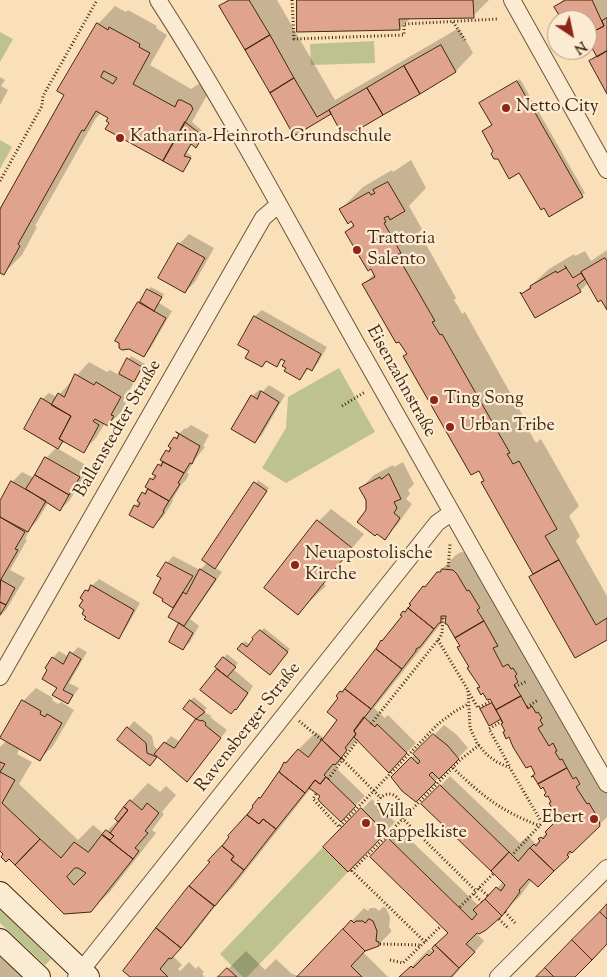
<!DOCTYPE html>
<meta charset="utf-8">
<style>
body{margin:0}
#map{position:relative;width:607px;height:977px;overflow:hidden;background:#f9e0b9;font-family:"Sorts Mill Goudy",serif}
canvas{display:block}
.north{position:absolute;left:547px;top:10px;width:50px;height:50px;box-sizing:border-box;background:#fbebd2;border:1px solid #b19d84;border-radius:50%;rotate:146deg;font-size:14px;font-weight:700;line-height:20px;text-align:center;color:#42270e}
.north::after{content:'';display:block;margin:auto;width:18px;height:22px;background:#8f2418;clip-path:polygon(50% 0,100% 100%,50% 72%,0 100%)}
</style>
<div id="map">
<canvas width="607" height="977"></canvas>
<div class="north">N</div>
</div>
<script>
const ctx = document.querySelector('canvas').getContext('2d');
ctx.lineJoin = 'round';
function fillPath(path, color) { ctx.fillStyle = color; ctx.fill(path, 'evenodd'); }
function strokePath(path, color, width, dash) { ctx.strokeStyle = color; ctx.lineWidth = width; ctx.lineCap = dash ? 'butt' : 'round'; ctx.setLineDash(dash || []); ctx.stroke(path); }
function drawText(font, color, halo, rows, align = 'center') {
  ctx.font = font + ' "Sorts Mill Goudy",serif'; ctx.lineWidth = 4.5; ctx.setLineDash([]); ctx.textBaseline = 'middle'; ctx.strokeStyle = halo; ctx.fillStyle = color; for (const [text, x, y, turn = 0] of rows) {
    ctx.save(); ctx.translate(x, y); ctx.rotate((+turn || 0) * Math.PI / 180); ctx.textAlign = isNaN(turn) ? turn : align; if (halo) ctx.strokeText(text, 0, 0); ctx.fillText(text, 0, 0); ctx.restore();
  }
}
fillPath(new Path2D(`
 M0 32 13 39 0 62Z
 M374 41 375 63 311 65 310 44Z
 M0 140 12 147 0 169Z
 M339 368 375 432 286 483 262 468 286 428 288 397Z
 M323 847 348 872 247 977H243L220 954Z
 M0 909 51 959 45 965 0 923Z`), '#bdc28f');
fillPath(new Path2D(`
 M227 0H277L335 100 459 28 473 53 456 71 345 136 331 113 295 134 221 7Z
 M298 0H489L473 16 411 18 399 29Z
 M563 0H607V91L590 62 597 55 587 37V20H563L556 7Z
 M115 6 126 12 128 10 157 26 156 28 167 35 150 65 191 89 200 83 210 90 192 122 205 133 199 143 196 146 192 143 187 153 192 156 185 167 110 122 109 118 101 113 96 118 35 226 37 227 22 255 4 273 0 271V208H2L66 94 98 24Z
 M0 77 5 80 1 86 8 90 0 105Z
 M520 79 585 193 550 215 520 171 495 151 483 131 493 124 481 103Z
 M411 160 426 188 409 206 422 229 419 232 456 298 454 300 459 308 462 314 465 312 531 430 529 431 532 436 536 443 541 439 579 506 569 516 580 536 576 541 607 596V639L530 577 534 573 483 482 485 480 364 284 375 273 346 232 354 224 341 209 363 187 392 170 393 172Z
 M189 234 214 248 195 282 185 292 179 244Z
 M607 250V308L589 282 580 291 522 294 549 269 574 254 575 256 585 251 591 261Z
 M151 287 164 294 159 303 172 311 150 349 144 356 117 340 139 302Z
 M262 310 327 347 318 363 312 370 309 368 300 379 287 360 283 359 276 365 267 360 262 366 251 351 239 344 255 316Z
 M131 356 145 364 132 383 133 384 123 401 126 403 121 412 108 425 105 423 96 438 83 451 65 441 57 448 89 467 70 500 60 510 48 503 37 521 31 527 25 539 27 540 10 570 25 578 6 610 0 616V504L12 482 22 472 34 478 46 458 57 447 42 399 49 393 57 397 89 362 107 372 110 370 119 375Z
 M269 385 285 395 262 435 255 442 252 396 259 390 262 392Z
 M191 425 209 435 203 446 205 447 196 458 187 473 189 474 186 480 181 485 172 500 173 501 163 517 152 527 135 506 140 501 139 500 148 488 151 479 156 474 159 465 163 460 175 438 185 428 186 429Z
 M403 462 414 484 408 490 410 494 406 499 412 504 397 525 384 538 367 510 368 500 361 488 374 475 393 465 394 467Z
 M258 480 269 488 214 567 222 572 190 619 199 626 190 642 183 649 170 641 181 623 175 607 164 601 163 578 167 563 173 556 200 570 208 562Z
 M331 509 364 534 337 566 339 569 327 582 322 580 326 586 298 612 318 522Z
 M461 552 471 553 607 786V817L565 860 532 880 520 896 502 914 472 929 484 941 453 977H401L429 949 432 951 450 933 372 857 399 829 479 906 503 882 423 804 450 776 520 843 528 836 536 844 554 824 556 813 553 801 537 773 506 730 501 717 481 710 493 702 481 686 470 667 447 616 374 708 385 718 388 715 416 743 389 771 358 739 341 757 343 759 335 767 365 796 341 820 321 796 311 788 233 887 221 899 188 941 173 956 182 965 178 969 180 971 189 962 196 969 198 966 204 972 202 974 205 977H131L125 970 231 837 230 836 240 822 274 783 285 763 316 732 324 738 339 720 341 692 354 679 377 650 382 640 396 626 403 616 402 615 424 587 456 555Z
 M99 579 140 603 125 630 118 637 86 609 85 600 86 591Z
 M264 628 290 649 273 671 239 649 245 641 250 645 254 638Z
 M78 647 87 652 69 683 79 688 68 703 59 687 53 658 59 651 69 657Z
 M227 654 238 663 233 669 253 686 243 702 236 708 202 690 219 668 217 667Z
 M36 688 53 698 52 700 58 704 61 702 74 710 53 746 40 759 20 748 17 754 32 762 19 784 78 840 93 825 104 834 118 820 131 801 148 783 160 792 166 786 176 795 162 812 164 814 152 830 156 833 109 893 90 911 0 849V747L7 740 23 701Z
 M194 697 207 708 203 712 212 716 210 717 227 730 193 773 158 756 150 764 128 728 134 721 152 736 154 746 157 749H160L171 736 180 742 198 719 184 708Z
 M444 725 457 735 468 748 416 800 393 777Z
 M372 799 395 822 348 870 325 847Z
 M383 907 386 908 390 917 389 928 391 929V932L378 945 363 952 388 977H220L246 951 265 970 276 959 292 974 299 976 364 908 368 911 370 908H376L379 911Z
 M0 943 24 965 23 977H0Z`), '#0003');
const building = new Path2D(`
 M230 0H249L270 35 245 50 219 6Z
 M297 0H473L474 18 399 19 400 30 297 32Z
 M566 0H592L604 26 587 35V20H562L554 7Z
 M607 18V51L597 57 587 39V35L604 26 602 21Z
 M97 23 108 30 109 27 140 44 139 47 150 53 133 84 175 107 178 100H181L191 105 193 109 163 161 105 129 109 123 106 121 108 118 96 111 84 131 82 130 18 244 20 246 4 275 0 273V209L64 95 57 91ZM104 71 117 78 113 84 101 77Z
 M270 35 294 78 270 93 245 50Z
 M441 45 456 72 420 94 404 66Z
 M607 51V94L589 61Z
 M404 66 420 94 383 115 367 88Z
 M294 78 317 117 329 110 331 114 294 136 270 93Z
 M517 81 583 197 549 217 544 208 541 210 519 173 509 179 498 159H494L491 154 493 151 482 131 492 125 479 103Z
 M367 88 383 115 344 138 329 110Z
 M185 122 203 136 196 148 191 144 184 156 191 158 183 172 163 161Z
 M388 182 405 211 390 220 388 216 384 218 386 222 384 223 401 253 397 255 435 321 432 322 437 330 440 335 442 334 510 453 507 454 513 464 519 461 557 529 545 536 559 560 533 574 481 482 484 481 479 471 471 475 403 356 407 354 399 342 396 343 362 284 375 277 371 269 368 271 345 232 354 226 351 221 348 224 339 209 369 192 371 195 375 193 373 190Z
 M178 243 205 258 185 293 158 278Z
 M605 258 607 261V310L601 300 598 302 581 272Z
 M565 266 573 278 581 273 585 279 577 285 581 292 535 318 520 292 521 294 531 288 530 286 556 271 557 273 566 268Z
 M147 289 162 297 154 311 140 302Z
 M138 302 166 318 144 357 129 349 122 350 119 348V343L115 341Z
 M254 316 321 354 312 371 307 368 300 380 284 371 286 368 282 366 285 361 281 359 277 367 266 361 262 367 245 358 249 351 238 345Z
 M127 358 142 367 134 382 119 374Z
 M75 374 94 385 96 382 121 397 111 415 114 416 108 426 95 419 93 421 99 425 84 453 59 439 71 416 51 405 58 393 64 397Z
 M261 391 279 402 255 443 231 429 251 395 257 399Z
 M41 398 71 416 59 439 63 441 58 449 24 429Z
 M176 432 200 446 192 464 190 463 184 473 160 460 166 450 169 452 171 448 168 446 174 437 177 439 179 434Z
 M45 457 80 477 69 495 35 475Z
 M163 462 184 473 178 483 180 484 169 501 145 487 150 478 153 480 156 476 152 474 158 464 161 466Z
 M389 474 401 499 394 502 397 508 394 513 400 518 385 540 377 534 375 536 357 522 366 510V500L359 488 380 477 381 479Z
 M35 475 69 495 60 511 26 489Z
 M11 481 46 501 28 532 0 517V501Z
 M254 482 267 491 215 569 202 560Z
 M148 489 169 501 163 511 164 512 153 528 129 515 134 505 138 507 140 503 137 501 142 492 145 494Z
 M0 517 25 532 15 549 18 550 0 581Z
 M317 520 352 548 298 615 264 588Z
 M559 560 596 625 607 618V640L575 658 529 577Z
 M166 562 193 576 173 608 162 601 163 599 153 593 161 578 157 576Z
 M200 569 216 579 184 626 168 617 183 592 186 594Z
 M442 569 453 570 457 574 467 591 469 590 480 608 477 610 484 621 455 638 447 624H445L446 616H441V623H439L434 629 408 608 411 605 409 604 423 586 425 587 437 572H440Z
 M1 580 15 588 6 605 0 602Z
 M91 585 134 610 119 639 84 619 86 617 82 614 84 610 79 606 83 600 80 598 85 590 88 591Z
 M0 602 6 605 0 615Z
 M408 608 434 629 420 647 416 649V651L402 669 376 649 381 640 382 641 402 616 400 615 403 611 405 612Z
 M484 621 498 646 493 648 503 667 508 664 511 669 513 668 517 674 515 676 518 682 514 685 521 696 496 710 490 699 487 700 483 693 481 695 477 688 480 687 467 668 469 667 457 647 460 646 455 638Z
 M179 623 193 633 183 650 169 642Z
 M260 630 288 652 270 675 237 649 242 643 247 647 253 639 252 638Z
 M376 649 402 669 371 709 345 689Z
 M70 652 81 659 63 690 73 695 68 704 52 695 57 688 42 679 47 670 45 668 52 657 63 664Z
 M223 657 236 667 227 677 215 667Z
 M217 669 248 693 236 710 235 709 231 714 200 690Z
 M345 689 371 709 354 731 356 734 345 748 347 750 341 758 322 740 337 720 327 712 338 698 336 696 340 691 342 692Z
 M521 696 528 709 532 706 536 713 538 712 542 718 540 720 543 725 538 728 549 746 553 743 557 751 555 752 560 760 562 759 567 768 538 784 533 776 531 777 535 774 531 766 526 768 513 747 509 737 506 739 503 732 505 731 501 724 503 723 496 710Z
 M22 700 41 711 40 714 45 717 47 714 62 723 40 761 0 738Z
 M190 700 205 712 196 719 183 709Z
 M492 703 501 719 489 726 480 709Z
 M364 717 375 727 377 724 407 753 389 773 354 737 356 734 354 731Z
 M196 719 201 721 202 720 206 723 205 725 221 738 187 782 154 754 164 742 174 748Z
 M127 727 146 743 147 753 157 757 150 766 117 740Z
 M433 734 447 745 459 759 439 779 432 772 429 775 436 782 416 802 402 791 391 777 411 757 418 764 420 761 413 754Z
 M322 740 341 758 335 765 333 764 324 775 326 777 320 784 315 780 305 793 279 772 284 762 286 763 298 749 308 757Z
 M0 762 5 764 0 772 15 780 2 803 40 839 15 865 9 859 6 862 1 857 3 854 0 851Z
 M567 768 573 779 576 777 580 784 576 787 587 804 589 803 599 820 600 826 572 853 570 851 567 855 569 857 554 871 530 848 534 844 536 846 540 841 538 839 541 837 543 839 547 834 545 832 553 824 555 813 549 803 551 802 548 796 546 797 544 795 546 793 543 787 541 789 538 784Z
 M279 772 305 793 276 829 263 819 259 824 247 815 253 807 252 806 259 797 260 798Z
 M326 777 356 806 341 822 320 802 318 799 320 796 309 788 315 780 320 784Z
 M440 785 509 852 491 871 421 804Z
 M130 800 142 810 147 803 159 813 145 831 148 833 135 848 139 851 133 859 103 835 110 840 114 836 110 833 128 810 124 807Z
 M124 807 128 810 118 822 115 819Z
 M361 808 386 833 348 872 323 847Z
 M247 815 259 824 263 819 276 829 244 870 231 860 234 856 222 846 229 837 228 836Z
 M106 830 114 836 110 840 102 835Z
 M102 835 133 859 91 912 64 914 15 865 40 839 61 858 74 842 88 852ZM75 868H78L86 873 74 885 67 877Z
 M388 838 472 920 477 914 473 910 485 899 502 916 486 930 479 934 477 933 466 944 475 952 459 968 435 945 448 933 370 857Z
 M222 846 234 856 231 860 244 870 215 906 189 886 210 862 208 861Z
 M530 848 554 871 538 887 529 879 519 890 520 892 502 916 485 899 496 887 501 891 505 885 491 871 509 852 518 861Z
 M189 886 214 906 181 948 156 928Z
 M607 904V919L600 912Z
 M600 912 607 919V944L592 960 572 940Z
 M369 919 373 921 377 931 376 941 379 942V946L365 951 343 929 351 920 354 923 356 921H363L365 923Z
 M156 928 181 948 171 959 169 958 160 969 168 977H130L123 971Z
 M343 929 365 951 351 966 362 977H297Z
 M572 940 592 960 575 977H554L545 968Z
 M435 945 459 968 451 977H399L411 966 413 968 427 954 429 956 434 951 432 949Z
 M227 968 237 977H218Z
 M545 968 554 977H536Z`);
fillPath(building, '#e0a38e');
strokePath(building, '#42270e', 1);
const minor = new Path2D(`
 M158 0C231 113 294 233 360 350 441 495 524 640 607 784
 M512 0 607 170
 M0 677 263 218 278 205
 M76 977 437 523 451 513
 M498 977 607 868`);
const secondary = new Path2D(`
 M0 893 88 977
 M0 940 39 977`);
strokePath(minor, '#705539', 18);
strokePath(secondary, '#42270e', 24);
strokePath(new Path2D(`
 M292 0 294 39 404 35V24L498 19
 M453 22 465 40
 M0 181 42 106 43 96 97 0
 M342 406 365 392
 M448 570 450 544
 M438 640 468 690 470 728 477 743 487 755 497 762 510 768 542 823 512 855
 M515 687 527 681
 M468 691 478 708 491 701
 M527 707 538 700
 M299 721 322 740
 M502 721 489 729 510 767
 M371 724 438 640 442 634 443 616
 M341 758 381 798
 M453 768C484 797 499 810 540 826
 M328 779 358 740
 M316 794 313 799 339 827 438 724 454 712 468 704
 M378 805a11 11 0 1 1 22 0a11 11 0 1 1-22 0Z
 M397 813 476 891
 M479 888 488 896
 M474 894 482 902
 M460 907 493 874
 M505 912 515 923
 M499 919 509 929
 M425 942 352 871 460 760 479 745
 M380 944 421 945
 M390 960 403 963 441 926`), '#42270e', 3, [1, 2.5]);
strokePath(minor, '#fbebd2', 16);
strokePath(secondary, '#fbebd2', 22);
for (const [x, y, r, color] of [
 [506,108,5,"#8f2418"],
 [120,138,5,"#8f2418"],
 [357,250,5,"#8f2418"],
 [434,400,5,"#8f2418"],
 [450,427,5,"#8f2418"],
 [295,565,5,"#8f2418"],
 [594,819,5,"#8f2418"],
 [366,823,5,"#8f2418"]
]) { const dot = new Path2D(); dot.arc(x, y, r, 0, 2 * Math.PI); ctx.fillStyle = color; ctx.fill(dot); strokePath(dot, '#fbebd2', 2); }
drawText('18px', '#42270e', '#fbebd2', [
 ["Netto City",516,108],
 ["Katharina-Heinroth-Grundschule",130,138],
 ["Trattoria",367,240],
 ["Salento",367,261],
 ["Ting Song",444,400],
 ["Urban Tribe",460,427],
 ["Neuapostolische",305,555],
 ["Kirche",305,576],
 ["Villa",376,813],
 ["Rappelkiste",376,834],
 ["Ebert",584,819,"right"]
], 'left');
drawText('18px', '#42270e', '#fbebd2', [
 ["Eisenzahnstraße",400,382,61],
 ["Ballenstedter Straße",119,429,-60],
 ["Ravensberger Straße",249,728,-52]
]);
</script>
